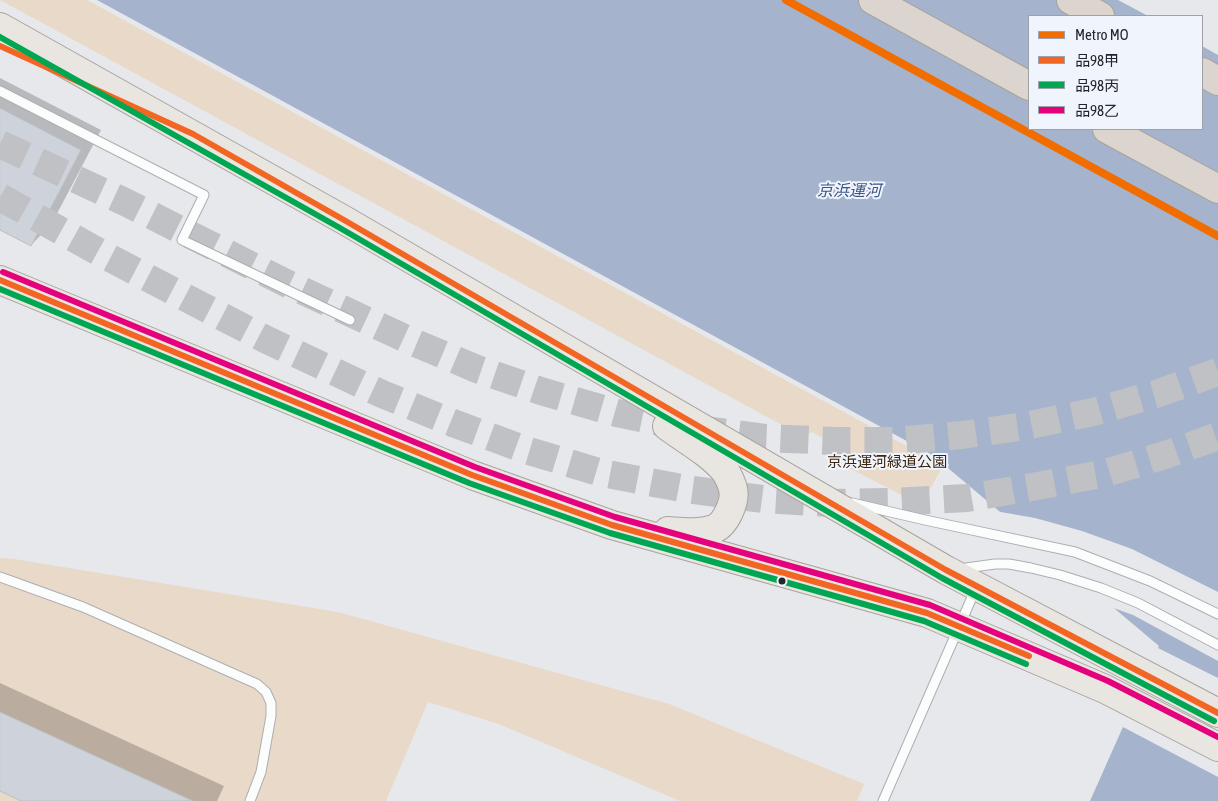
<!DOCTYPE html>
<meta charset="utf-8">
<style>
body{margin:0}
#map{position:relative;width:1218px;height:801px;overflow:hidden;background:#e6e8ec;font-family:"Asap Condensed","Noto Sans JP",sans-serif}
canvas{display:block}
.legend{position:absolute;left:1028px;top:15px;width:175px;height:115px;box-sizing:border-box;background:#f0f4fd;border:1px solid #9ea1a8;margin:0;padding:6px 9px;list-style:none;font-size:15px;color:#232528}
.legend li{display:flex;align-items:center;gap:10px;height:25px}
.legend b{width:25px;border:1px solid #9ea1a8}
</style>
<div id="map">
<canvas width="1218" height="801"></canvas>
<ul class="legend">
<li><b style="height:6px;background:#f16d00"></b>Metro MO</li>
<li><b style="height:6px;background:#f26522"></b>品98甲</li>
<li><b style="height:6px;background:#00a651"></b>品98丙</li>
<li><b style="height:6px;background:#e5007d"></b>品98乙</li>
</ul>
</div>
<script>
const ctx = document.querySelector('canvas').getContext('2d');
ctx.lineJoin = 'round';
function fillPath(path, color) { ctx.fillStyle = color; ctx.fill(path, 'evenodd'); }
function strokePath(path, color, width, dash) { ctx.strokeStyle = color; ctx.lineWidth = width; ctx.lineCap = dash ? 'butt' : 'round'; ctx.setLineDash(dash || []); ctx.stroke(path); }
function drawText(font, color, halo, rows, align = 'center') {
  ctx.font = font + ' "Asap Condensed","Noto Sans JP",sans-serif'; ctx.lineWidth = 4; ctx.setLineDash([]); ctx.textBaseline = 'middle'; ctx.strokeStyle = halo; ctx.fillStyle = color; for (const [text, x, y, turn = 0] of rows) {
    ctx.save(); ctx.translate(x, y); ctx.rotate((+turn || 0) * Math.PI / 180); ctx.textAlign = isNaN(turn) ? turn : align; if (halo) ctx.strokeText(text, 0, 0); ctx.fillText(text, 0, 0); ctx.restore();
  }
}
fillPath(new Path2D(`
 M0 0H87L943 466 921 505 849 468 850 452 812 432 804 437Z
 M0 558 14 559 338 612 669 704 864 784 857 801H680L499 724 428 702 386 801H0Z`), '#e9d9c9');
fillPath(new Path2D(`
 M97 0H1118L1148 16H1029V129H1202V46L1218 55V801H1090L1159 646 948 468 949 464Z`), '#a5b3cc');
fillPath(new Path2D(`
 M995 511 1035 518 1082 531 1132 549 1218 592V661L1133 615 1108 606Z
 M1156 647 1218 678V777L1121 726Z`), '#e6e8ec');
fillPath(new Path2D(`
 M0 78 101 130 51 225 31 245 0 229Z
 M0 683 224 786 217 801H24L0 790Z`), '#0003');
const building = new Path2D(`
 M0 108 81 150 31 246 0 230Z
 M0 712 193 801H21L0 791Z`);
fillPath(building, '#ced2db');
strokePath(building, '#bcbec1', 1);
strokePath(new Path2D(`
 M0 144 125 202 288 284 413 342 477 369 544 392 617 413 690 428 765 438 835 441H895L962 435 1025 426 1093 412 1156 394 1218 372
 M0 197 106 256 265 339 382 394 453 423 529 451 602 473 686 489 762 499 830 503 893 502 967 498 1032 487 1106 473 1168 454 1218 436`), '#bfc1c5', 28, [28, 14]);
const lane = new Path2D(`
 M0 91 204 195 182 240 350 320
 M852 503 925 520 1075 552 1150 581 1218 614
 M959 569 995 564H1009L1031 568 1060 575 1101 588 1138 603 1218 645
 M0 577 83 607 257 684 266 692 271 703V716L261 772 250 801
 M883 801 976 588`);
const primary = new Path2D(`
 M0 27 344 220 946 570 1218 713
 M0 280 472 475 612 525 927 613 1105 689 1218 747
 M667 426C686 440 710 453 725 471 728 475 732 484 733 489 736 501 726 524 714 529 699 534 683 532 668 531`);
const highway = new Path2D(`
 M873 0 1029 86
 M1071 0 1100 16
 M1202 72 1218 81
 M1107 129 1218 189`);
strokePath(lane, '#adaeb2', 11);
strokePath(primary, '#a8a39e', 30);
strokePath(highway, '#a8a39e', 30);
strokePath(lane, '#fbfcfc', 9);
strokePath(primary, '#e9e5e1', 28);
strokePath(highway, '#dcd5cf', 28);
strokePath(new Path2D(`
 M0 46 193 134 344 220 946 570 1218 713
 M0 280 472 475 612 525 927 613 1029 656`), '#f26522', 6);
strokePath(new Path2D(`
 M0 37 340 228 942 578 1214 721
 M0 289 469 483 610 533 924 621 1026 664`), '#00a651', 6);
strokePath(new Path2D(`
 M3 272 475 467 615 517 930 605 1108 681 1218 737`), '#e5007d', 6);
strokePath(new Path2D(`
 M786 0 1218 236`), '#f16d00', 8);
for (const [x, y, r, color] of [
 [782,581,4.5,"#232528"]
]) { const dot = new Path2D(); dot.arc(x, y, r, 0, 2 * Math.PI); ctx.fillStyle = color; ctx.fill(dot); strokePath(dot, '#f0f4fd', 2); }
drawText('15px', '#3c250b', '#f0f4fd', [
 ["京浜運河緑道公園",887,462]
]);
drawText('italic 16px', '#3b5585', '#f0f4fd', [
 ["京浜運河",849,191]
]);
</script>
